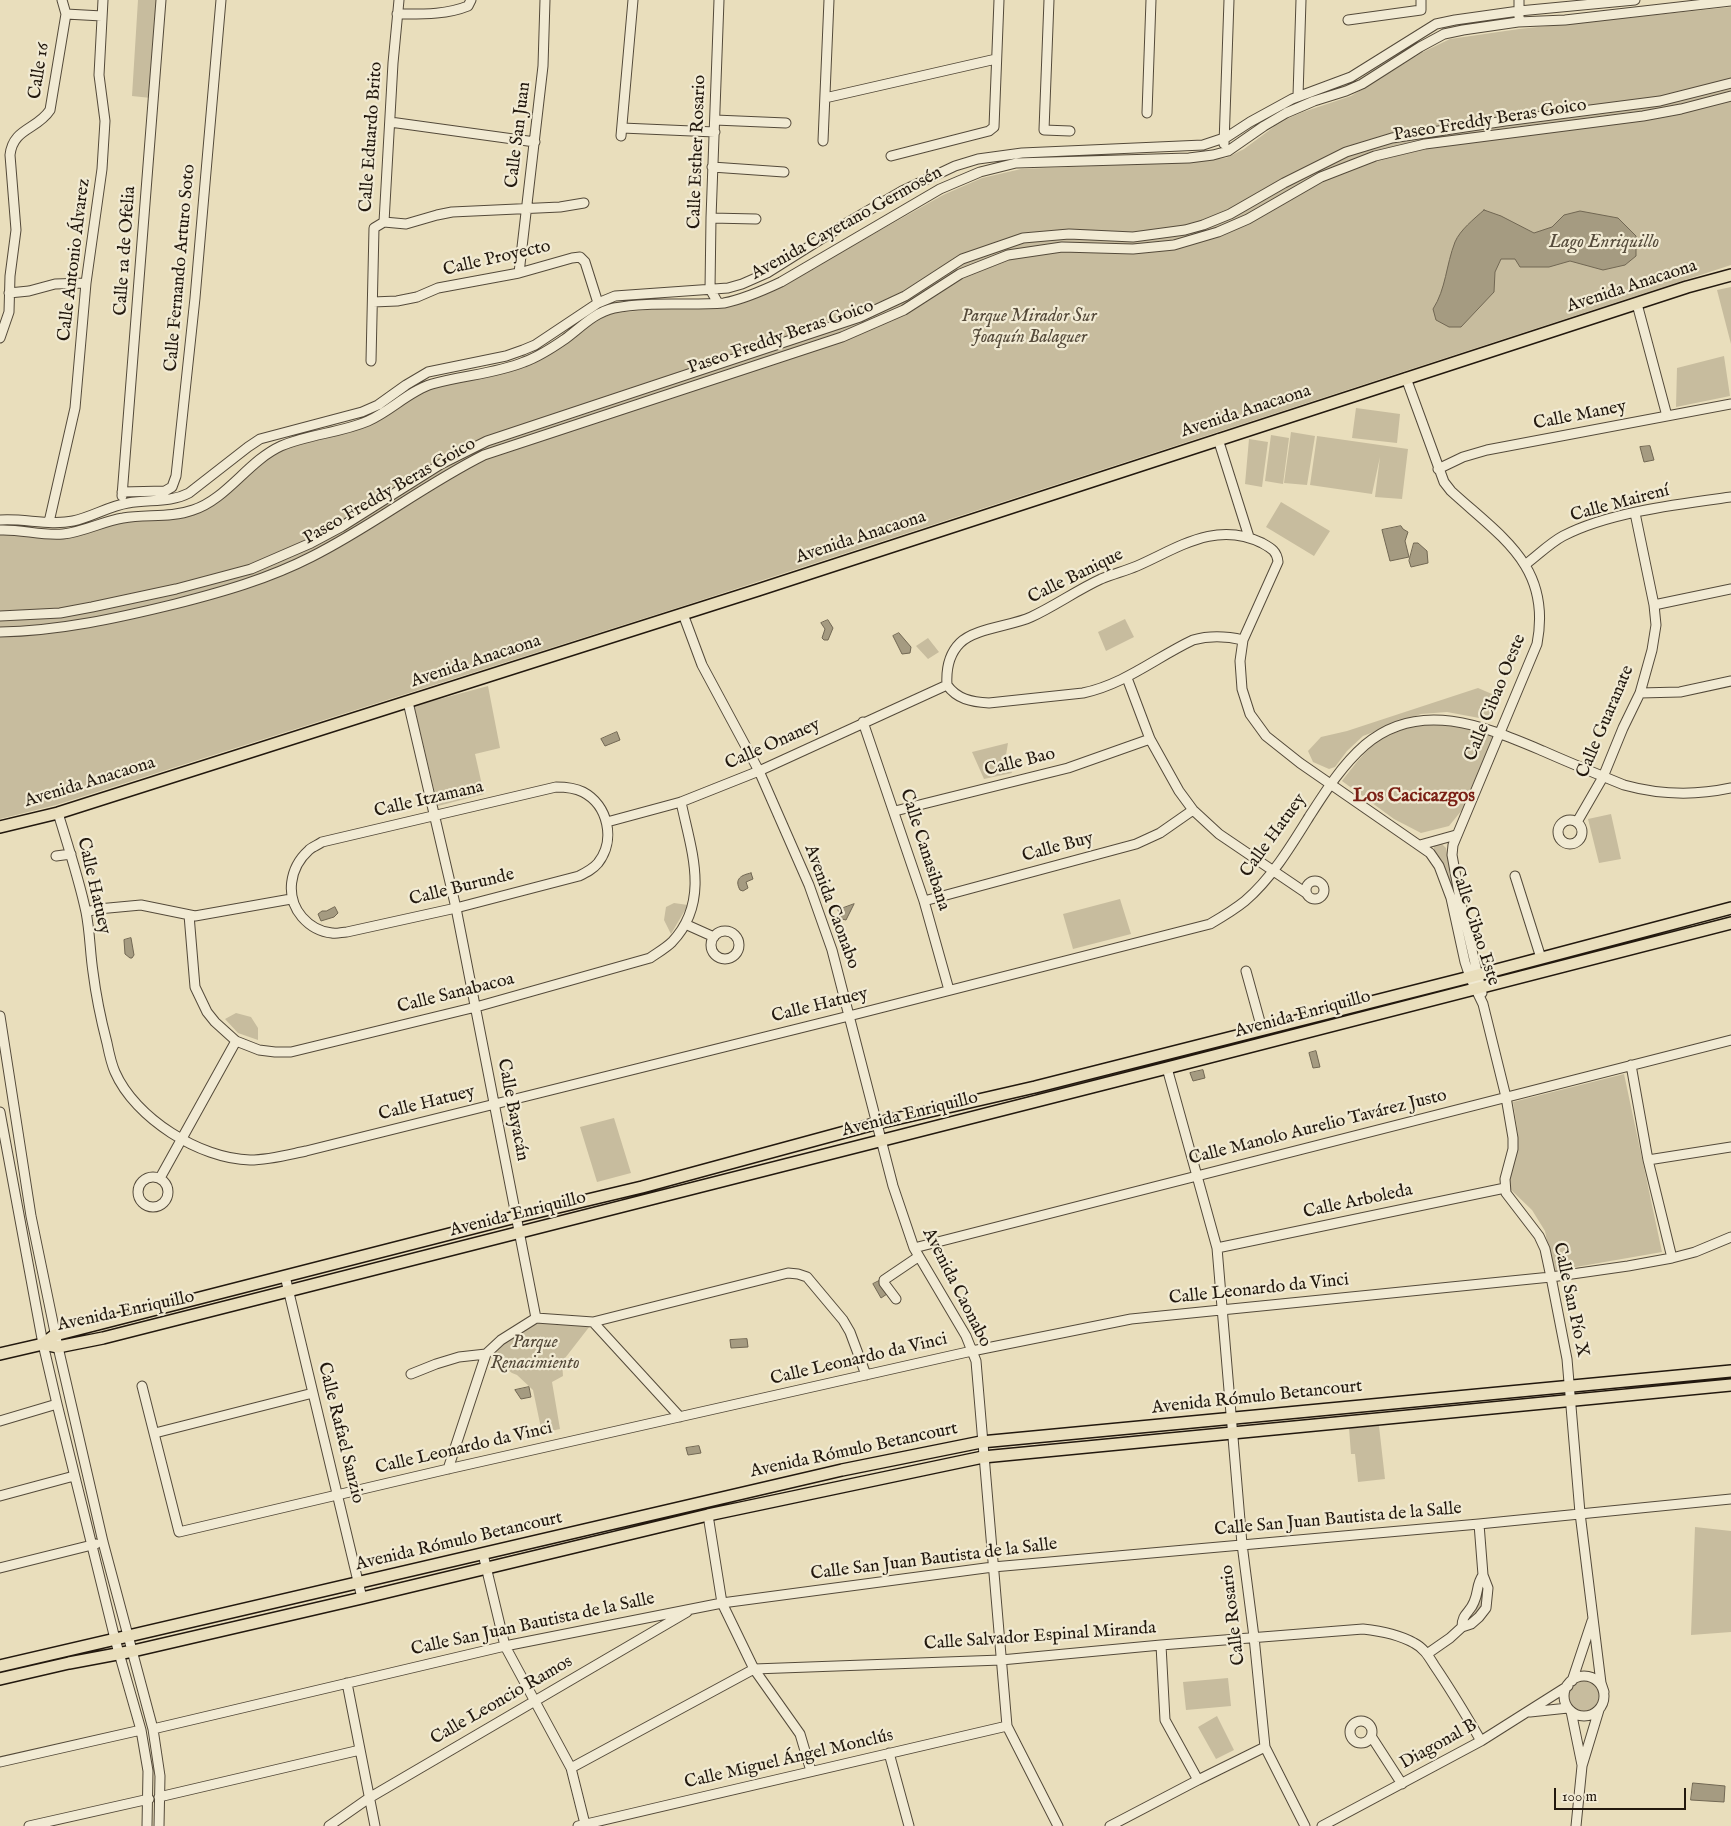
<!DOCTYPE html>
<meta charset="utf-8">
<style>
body{margin:0}
#map{position:relative;width:1731px;height:1826px;overflow:hidden;background:#e9debc;font-family:"IM FELL English",serif}
canvas{display:block}
.scale{position:absolute;left:1554px;top:1788px;width:132px;height:22px;box-sizing:border-box;border:2px solid #22180e;border-top:0;padding-left:6px;font-size:15px;line-height:18px;white-space:nowrap;color:#22180e;-webkit-text-stroke:4px #f1ead3;paint-order:stroke}
</style>
<div id="map">
<canvas width="1731" height="1826"></canvas>
<div class="scale">100 m</div>
</div>
<script>
const ctx = document.querySelector('canvas').getContext('2d');
ctx.lineJoin = 'round';
function fillPath(path, color) { ctx.fillStyle = color; ctx.fill(path, 'evenodd'); }
function strokePath(path, color, width, dash) { ctx.strokeStyle = color; ctx.lineWidth = width; ctx.lineCap = dash ? 'butt' : 'round'; ctx.setLineDash(dash || []); ctx.stroke(path); }
function drawText(font, color, halo, rows, align = 'center') {
  ctx.font = font + ' "IM FELL English",serif'; ctx.lineWidth = 4.5; ctx.setLineDash([]); ctx.textBaseline = 'middle'; ctx.strokeStyle = halo; ctx.fillStyle = color; for (const [text, x, y, turn = 0] of rows) {
    ctx.save(); ctx.translate(x, y); ctx.rotate((+turn || 0) * Math.PI / 180); ctx.textAlign = isNaN(turn) ? turn : align; if (halo) ctx.strokeText(text, 0, 0); ctx.fillText(text, 0, 0); ctx.restore();
  }
}
fillPath(new Path2D(`
 M138 0H156L151 98 132 96Z
 M1731 7V265L683 606 56 805 0 819V531L62 538 73 537 125 521 188 516C228 506 250 464 287 448 314 436 344 434 371 424 394 415 411 396 434 388 464 377 496 378 526 366 558 353 582 325 614 313L745 301 758 297 783 285 943 195 982 178 1021 169 1168 163 1226 158 1244 149 1275 126 1289 118 1303 112 1351 96 1423 52 1450 39 1519 29Z
 M1731 287V344L1717 290Z
 M1724 356 1730 396 1676 407 1677 368Z
 M1356 408 1400 414 1397 443 1352 438Z
 M1291 432 1315 436 1307 485 1284 483Z
 M1271 435 1289 438 1283 484 1265 481Z
 M1317 436 1408 449 1402 499 1375 497 1380 457 1372 494 1310 485Z
 M1249 439 1268 442 1262 487 1245 484Z
 M1281 502 1330 531 1314 556 1266 527Z
 M1125 619 1134 637 1106 651 1098 632Z
 M928 638 939 652 928 659 916 646Z
 M488 686 500 748 475 754 484 794 438 806 414 706Z
 M1478 688 1499 697 1490 720 1447 712 1421 714 1363 736 1347 751 1335 767 1329 769 1313 762 1308 751 1321 737 1347 731Z
 M1423 724C1451 724 1466 727 1493 737L1462 810 1449 826 1421 833 1394 819 1342 781C1370 745 1377 735 1423 724Z
 M1008 743 1006 755 1012 773 984 779 972 752Z
 M1611 814 1621 859 1599 863 1588 819Z
 M1441 843 1446 848 1471 957 1469 963 1462 958 1434 853V845Z
 M1120 899 1131 934 1073 949 1063 914Z
 M674 903 688 905 671 934 664 920 666 907Z
 M236 1013 251 1017 258 1028V1040L238 1033 225 1019Z
 M1624 1074 1662 1252 1553 1271 1545 1231 1532 1210 1508 1187 1518 1135 1513 1102Z
 M614 1118 631 1173 597 1182 580 1127Z
 M536 1318 593 1322 562 1362 563 1376 552 1382 560 1429 542 1433 533 1390 517 1375 512 1373 486 1354Z
 M1379 1426 1385 1479 1358 1482 1355 1454H1351L1349 1428Z
 M1695 1527 1731 1531V1632L1691 1635Z
 M1484 1582 1485 1605 1477 1614 1464 1622Z
 M1228 1678 1231 1706 1186 1710 1183 1682Z
 M1569 1696a15 15 0 1 1 30 0a15 15 0 1 1-30 0Z
 M1217 1716 1234 1750 1216 1759 1198 1727Z`), '#c7bc9e');
const water = new Path2D(`
 M1484 210 1501 216 1534 233 1552 227 1564 215 1580 211 1618 218 1636 236V256L1625 265 1603 270 1570 261 1549 267H1520L1515 259H1501L1495 272 1494 292 1461 327H1449L1436 320 1433 309C1446 289 1446 265 1455 242 1460 230 1474 219 1484 210Z
 M1650 446 1654 460 1644 462 1640 447Z
 M1401 526 1403 529 1408 532 1405 541 1409 557 1390 561 1382 530Z
 M1414 543H1418L1427 551 1428 563 1411 567 1409 561Z
 M828 620 833 628 828 640H824L822 638 825 629 821 623Z
 M899 633 911 647 910 653 902 654 893 636Z
 M617 732 620 740 605 746 601 739Z
 M751 873 753 879 746 882 748 888 743 891 740 890C734 879 741 875 751 873Z
 M854 904 846 920 842 919 838 910Z
 M335 907 338 913 334 917 321 921 318 914 322 911H326Z
 M131 938 134 955 132 958H130L125 954 124 940Z
 M1316 1051 1320 1067 1313 1068 1309 1053Z
 M1203 1070 1205 1078 1193 1081 1190 1073Z
 M879 1281 887 1294 881 1298 873 1284Z
 M747 1339 748 1347 731 1348 730 1340Z
 M529 1387 531 1397 521 1399 515 1390Z
 M699 1446 701 1453 688 1455 686 1448Z
 M1693 1783 1725 1786 1724 1802 1691 1800Z`);
fillPath(water, '#a59b81');
strokePath(water, '#716753', 1);
const minor = new Path2D(`
 M1049 0 1044 130 1070 131
 M66 14 102 16
 M397 14C421 14 446 15 468 6L471 0
 M1519 17V0
 M1348 20 1421 10V0
 M1298 96 1301 0
 M825 98 996 59
 M1147 113 1151 0
 M715 120 786 123
 M390 122 535 142
 M622 128 715 132
 M621 136 633 0
 M823 141 829 0
 M1224 144 1229 0
 M891 156 989 131 994 127 999 0
 M712 167 784 172
 M711 218 756 219
 M384 222 393 63 399 0
 M384 222 406 224 437 215 452 212 560 207 584 203
 M519 273 543 66 545 0
 M9 293 29 291 55 284 86 283
 M373 302 397 301 417 297 438 288 519 273 572 258 580 257 585 262 598 303
 M718 303 710 289 711 218 719 0
 M1637 304 1667 416
 M0 338 9 312 10 276 16 230 10 155C13 128 37 130 50 110L66 14 62 0
 M371 361 374 228 384 222
 M1406 378 1444 482 1451 491C1501 537 1552 566 1537 644L1453 845 1452 855 1460 899 1482 993
 M1218 439 1249 537
 M1438 469 1463 457 1487 450 1731 404
 M122 492 165 491 172 487 176 476 195 298 221 0
 M122 496 161 0
 M0 520C24 518 49 526 73 521 92 517 109 506 128 503 149 499 170 503 189 493L248 447 260 439 362 412 378 405 406 385 428 372 506 356 523 350 535 345 598 303 615 296 728 288 742 284 767 273 845 224 902 191 955 166 978 159 1022 153 1203 145 1227 137 1250 122 1292 99 1351 77 1436 24 1455 20 1519 11 1635 0
 M49 522 75 408 86 283 102 169 105 121 99 75 103 0
 M0 530C21 529 42 536 63 534 84 532 103 521 123 518 146 514 171 518 193 510 227 499 248 461 281 446 309 434 340 433 368 421 391 411 409 391 432 384 463 375 495 374 524 362 538 357 552 348 565 339 580 328 595 312 614 308 650 301 688 306 724 303 744 299 762 291 781 282L940 189 980 172 1016 163 1189 158 1213 155 1228 151 1264 126 1286 113 1314 101 1346 91 1362 84 1420 47 1444 34 1463 30 1518 22 1565 20 1731 1
 M1526 564C1538 555 1550 543 1563 536 1609 512 1679 504 1731 497
 M1654 605 1731 589
 M683 614 702 665 759 771 809 885 832 950 893 1186 914 1248 966 1336 976 1361 1007 1726 1058 1826
 M0 616 60 613 92 607 176 589 251 569 311 543 341 527 441 464 487 441 860 317 905 296 962 259 1023 238 1069 234 1133 237 1185 230 1203 225 1230 214 1284 183 1346 152 1392 138 1505 121 1660 101 1731 83
 M0 632C59 631 118 618 175 604 222 592 268 579 311 557 371 527 424 485 484 455L842 337 904 310 960 274 1008 255 1062 247 1133 249 1174 245 1218 232 1248 219 1321 177 1375 156 1425 144 1643 116 1681 109 1731 96
 M1127 678 1150 739 1179 791 1193 810 1219 834 1306 893
 M947 685C946 669 949 654 960 643 975 628 1012 626 1031 617 1055 606 1077 590 1101 579 1113 574 1125 571 1137 566 1178 548 1216 520 1262 543 1271 548 1277 551 1278 562L1243 640 1240 661 1242 689 1250 714 1266 736 1300 763 1430 853 1439 866 1451 898 1465 962 1470 977 1483 1004 1506 1097 1513 1138V1149L1505 1179 1506 1193 1539 1236 1545 1249 1551 1277 1567 1359 1580 1513 1601 1683 1604 1692
 M947 685C957 699 971 702 989 703L1083 693C1125 684 1155 658 1193 640 1211 635 1226 636 1243 640
 M1640 693 1680 692 1731 681
 M408 702 456 908 536 1318
 M863 722 924 901 949 990
 M556 787C565 787 575 788 583 792 608 805 616 840 598 863 593 869 587 872 579 876L456 908 347 932C342 932 337 934 332 933 320 932 309 925 302 917 285 897 289 868 309 850 312 847 318 845 322 842Z
 M895 811 1068 768 1150 739
 M58 813C68 846 79 879 86 912 90 932 90 952 93 972 96 996 101 1020 107 1043 109 1053 111 1063 115 1072 135 1118 200 1159 250 1160 269 1160 287 1155 306 1151L849 1016 1210 924C1222 917 1234 910 1245 901 1271 879 1291 846 1309 817 1325 792 1342 765 1365 745 1420 698 1486 727 1543 751 1570 763 1597 774 1624 785 1660 795 1694 796 1731 788
 M1558 832a12 12 0 1 1 24 0a12 12 0 1 1-24 0Z
 M607 822 681 802 759 771 947 685
 M1577 822 1603 777 1623 728 1640 693 1652 650 1656 625 1654 605 1635 513
 M1420 845 1456 835
 M56 856 71 854
 M1515 876 1541 958
 M1306 890a9 9 0 1 1 18 0a9 9 0 1 1-18 0Z
 M924 901 1136 844 1160 833 1193 810
 M86 912 98 909 141 905 195 916 291 899
 M189 915 195 987 207 1012 215 1022 236 1041 259 1050 275 1052H291L476 1007 650 958C657 953 666 948 672 942 711 901 691 850 681 802
 M685 924 714 937
 M711 945a14 14 0 1 1 28 0a14 14 0 1 1-28 0Z
 M1246 971 1262 1029
 M0 1016 31 1216 58 1347 103 1542 153 1729 160 1776 159 1826
 M1631 1065 1648 1160 1672 1258
 M1167 1068 1217 1248 1242 1544 1254 1637 1265 1747 1305 1826
 M0 1112 43 1344 57 1404 115 1639 141 1730 148 1771 147 1826
 M1648 1160 1731 1147
 M138 1192a15 15 0 1 1 30 0a15 15 0 1 1-30 0Z
 M160 1178 236 1041
 M914 1248 1731 1040
 M1217 1248 1505 1188
 M285 1276 362 1598
 M896 1299 884 1283V1280L918 1257
 M593 1322 680 1417
 M411 1374 436 1364 459 1357 486 1354 501 1340 536 1318 593 1322 788 1273 798 1274 807 1277 843 1320 850 1332 866 1375
 M142 1386 179 1532 448 1469 972 1351 1131 1319 1551 1277 1628 1266 1672 1258 1695 1252 1731 1237
 M0 1421 57 1404
 M155 1433 313 1393
 M448 1469 486 1354
 M0 1496 74 1476
 M708 1515 722 1603 754 1669 800 1734 811 1771
 M483 1554 505 1646 571 1768 585 1824
 M0 1568 96 1544
 M1462 1627C1462 1613 1470 1613 1474 1602 1479 1591 1476 1585 1483 1575
 M1161 1645 1165 1720 1198 1780
 M1427 1654 1450 1638 1462 1627 1471 1624 1479 1617 1486 1608 1488 1588 1483 1575 1479 1524
 M1564 1696a20 20 0 1 1 40 0a20 20 0 1 1-40 0Z
 M1572 1681 1592 1621
 M347 1683 375 1826
 M1571 1711 1582 1765
 M1530 1712 1568 1708
 M1350 1732a11 11 0 1 1 22 0a11 11 0 1 1-22 0Z
 M153 1729 505 1646 722 1603 993 1567 1479 1524 1731 1499
 M1371 1736 1402 1784
 M889 1753 909 1826
 M0 1762 141 1730
 M571 1768 754 1669 1001 1660 1161 1645 1363 1629C1381 1631 1398 1634 1414 1643 1424 1648 1429 1657 1434 1665 1451 1690 1466 1715 1481 1741
 M159 1797 360 1750
 M29 1826 149 1799
 M329 1826 369 1798 687 1612
 M578 1826 1007 1726
 M1110 1826 1198 1780 1265 1747
 M1322 1826 1481 1741 1568 1686
 M1576 1826 1582 1766 1599 1710`);
const major = new Path2D(`
 M0 827 58 813 758 590 1687 287 1731 275
 M43 1344 55 1335 516 1217 642 1187 878 1123 1035 1087 1470 977 1731 908
 M0 1354 43 1344 58 1347 103 1338 1167 1068 1731 923
 M0 1666 842 1470 981 1442 1731 1371
 M0 1679 69 1663 133 1651 362 1598 708 1515 983 1457 1731 1385`);
strokePath(minor, '#544a3a', 11);
strokePath(major, '#22180e', 14);
strokePath(minor, '#f1ead3', 9);
strokePath(major, '#e9debc', 11);
drawText('18px', '#22180e', '#f1ead3', [
 ["Calle 16",40,71,-81],
 ["Paseo Freddy Beras Goico",1490,121,-9],
 ["Calle San Juan",519,135,-83],
 ["Calle Eduardo Brito",372,137,-86],
 ["Calle Esther Rosario",698,152,-88],
 ["Avenida Cayetano Germosén",847,224,-29],
 ["Calle 1a de Ofelia",126,251,-86],
 ["Calle Proyecto",497,259,-13],
 ["Calle Antonio Álvarez",75,260,-83],
 ["Calle Fernando Arturo Soto",181,268,-85],
 ["Avenida Anacaona",1632,287,-18],
 ["Paseo Freddy Beras Goico",781,338,-19],
 ["Avenida Anacaona",1246,412,-18],
 ["Calle Maney",1580,416,-11],
 ["Paseo Freddy Beras Goico",390,492,-30],
 ["Calle Mairení",1620,504,-15],
 ["Avenida Anacaona",861,538,-18],
 ["Calle Banique",1076,577,-26],
 ["Avenida Anacaona",476,662,-18],
 ["Calle Cibao Oeste",1496,698,-68],
 ["Calle Guaranate",1606,722,-67],
 ["Calle Onaney",773,745,-24],
 ["Calle Bao",1020,763,-14],
 ["Avenida Anacaona",90,783,-17],
 ["Calle Itzamana",429,800,-13],
 ["Calle Hatuey",1274,836,-54],
 ["Calle Buy",1058,848,-15],
 ["Calle Canasibana",924,850,72],
 ["Calle Hatuey",93,886,77],
 ["Calle Burunde",462,888,-14],
 ["Avenida Caonabo",831,907,70],
 ["Calle Cibao Este",1474,926,72],
 ["Calle Sanabacoa",456,994,-14],
 ["Calle Hatuey",820,1006,-14],
 ["Avenida Enriquillo",1303,1015,-15],
 ["Calle Hatuey",427,1104,-14],
 ["Calle Bayacán",512,1110,79],
 ["Avenida Enriquillo",910,1115,-14],
 ["Calle Manolo Aurelio Tavárez Justo",1318,1128,-14],
 ["Calle Arboleda",1358,1202,-12],
 ["Avenida Enriquillo",518,1215,-14],
 ["Avenida Caonabo",956,1288,63],
 ["Calle Leonardo da Vinci",1259,1290,-6],
 ["Calle San Pío X",1570,1300,78],
 ["Avenida Enriquillo",126,1312,-12],
 ["Calle Leonardo da Vinci",859,1360,-13],
 ["Avenida Rómulo Betancourt",1257,1398,-6],
 ["Calle Rafael Sanzio",340,1433,76],
 ["Calle Leonardo da Vinci",464,1449,-13],
 ["Avenida Rómulo Betancourt",854,1451,-12],
 ["Calle San Juan Bautista de la Salle",1338,1520,-5],
 ["Avenida Rómulo Betancourt",459,1542,-13],
 ["Calle San Juan Bautista de la Salle",934,1560,-7],
 ["Calle Rosario",1234,1615,-97],
 ["Calle San Juan Bautista de la Salle",533,1625,-12],
 ["Calle Salvador Espinal Miranda",1040,1637,-4],
 ["Calle Leoncio Ramos",502,1701,-30],
 ["Diagonal B",1439,1745,-29],
 ["Calle Miguel Ángel Monclús",789,1760,-13]
]);
drawText('italic 18px', '#544939', '#f1ead3', [
 ["Parque Mirador Sur",1029,317],
 ["Joaquín Balaguer",1029,338],
 ["Parque",535,1343],
 ["Renacimiento",535,1364]
]);
drawText('italic 19px', '#564c3c', '#f1ead3', [
 ["Lago Enriquillo",1604,243]
]);
drawText('bold 19px', '#7a1f14', '#f1ead3', [
 ["Los Cacicazgos",1414,797]
]);
</script>
